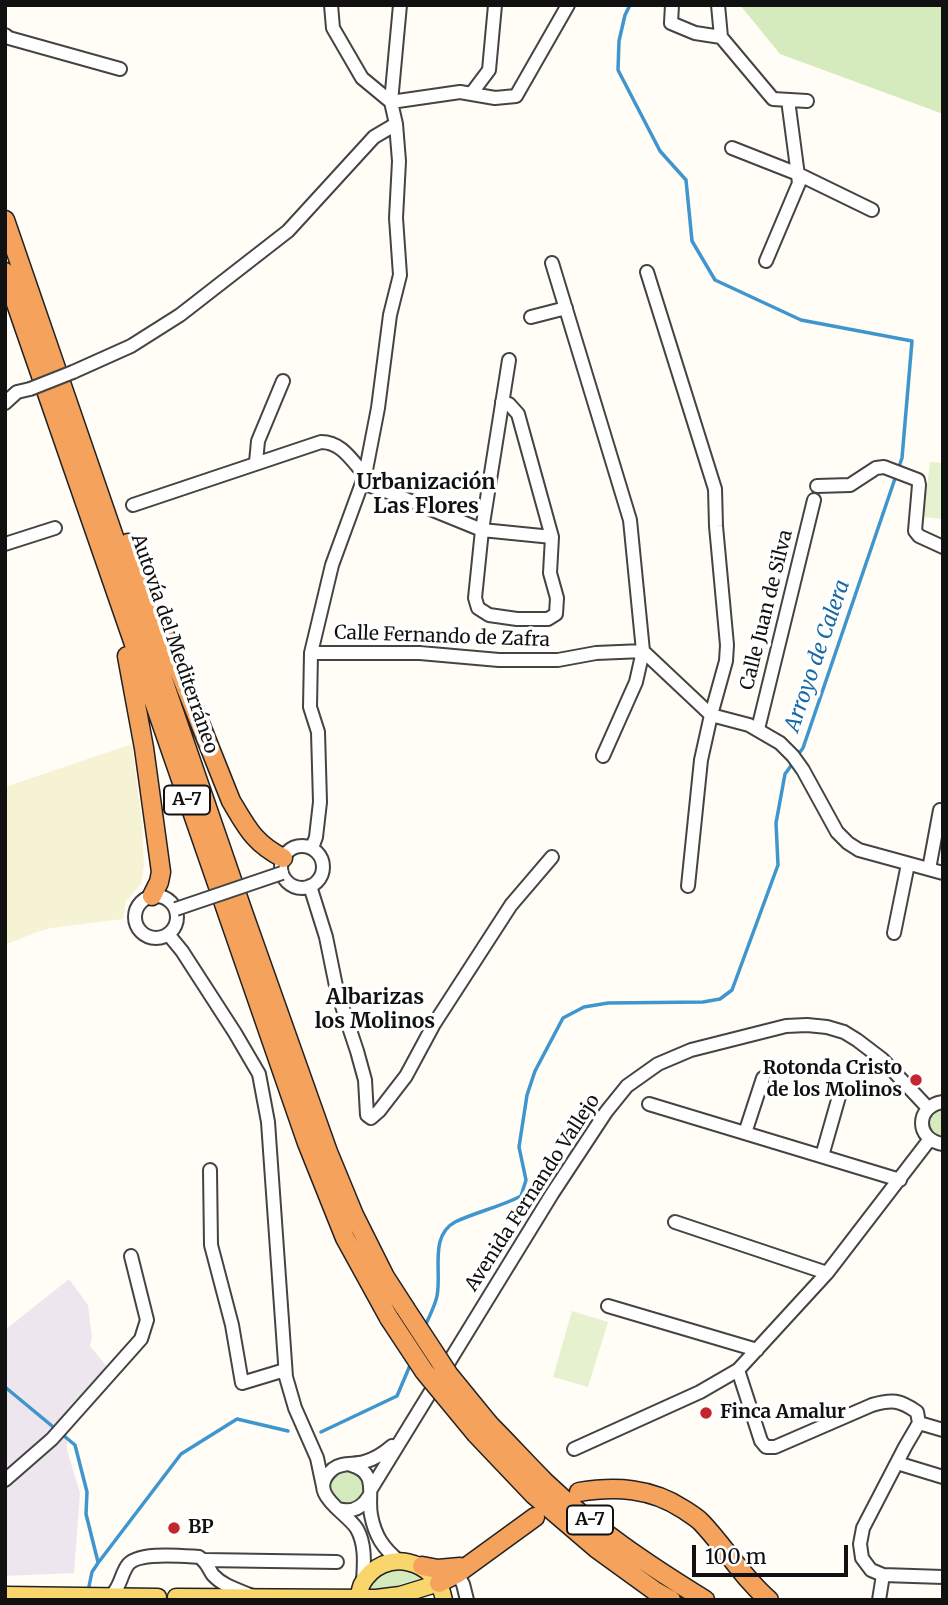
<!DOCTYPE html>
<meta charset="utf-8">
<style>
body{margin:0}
#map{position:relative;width:948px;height:1605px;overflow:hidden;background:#fffdf5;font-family:Merriweather,serif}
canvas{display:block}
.frame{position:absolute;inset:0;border:7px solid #111;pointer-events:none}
.scale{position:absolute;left:692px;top:1545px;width:156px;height:32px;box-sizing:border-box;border:4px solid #111;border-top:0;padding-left:9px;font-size:21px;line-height:24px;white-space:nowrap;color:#111;-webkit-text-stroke:5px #fff;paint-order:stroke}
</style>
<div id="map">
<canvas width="948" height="1605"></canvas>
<div class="frame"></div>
<div class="scale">100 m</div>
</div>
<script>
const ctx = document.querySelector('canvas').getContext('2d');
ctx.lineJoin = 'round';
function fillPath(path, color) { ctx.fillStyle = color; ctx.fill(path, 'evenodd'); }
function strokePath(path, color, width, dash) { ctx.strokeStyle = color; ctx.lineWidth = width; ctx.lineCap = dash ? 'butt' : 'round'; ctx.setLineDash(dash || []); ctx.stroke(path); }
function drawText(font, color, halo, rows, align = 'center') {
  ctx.font = font + ' Merriweather,serif'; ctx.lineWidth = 7; ctx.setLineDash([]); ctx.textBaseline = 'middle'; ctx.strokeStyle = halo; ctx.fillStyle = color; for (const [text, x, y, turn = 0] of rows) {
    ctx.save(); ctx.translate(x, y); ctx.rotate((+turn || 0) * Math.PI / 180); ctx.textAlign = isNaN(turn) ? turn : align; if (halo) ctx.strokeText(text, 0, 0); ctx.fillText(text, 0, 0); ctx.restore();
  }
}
fillPath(new Path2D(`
 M69 1279 88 1305 92 1337 90 1346 109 1369 67 1413V1450L80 1493 74 1573 5 1576V1330Z`), '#eee6ef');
fillPath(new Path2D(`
 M132 744 142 823 144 865 141 884 126 901 123 919 51 928 37 932 5 945V787Z`), '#f6f3d4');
fillPath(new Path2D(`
 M740 5H943V114L780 54Z
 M943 1109V1138L933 1134C926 1122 927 1112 943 1109Z
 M331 1488a17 17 0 1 1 34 0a17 17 0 1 1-34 0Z
 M397 1568 406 1569 422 1575V1578L389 1588 368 1590C371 1575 384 1572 397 1568Z`), '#d5ebbd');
fillPath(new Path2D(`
 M930 462 943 463V519L923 517Z
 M572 1311 608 1322 588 1387 553 1377Z`), '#e6f2cf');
strokePath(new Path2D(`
 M630 5 625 15 619 41 618 70 660 151 686 180 692 241 715 280 801 320 912 341 902 458 803 748 797 756
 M425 1326C429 1317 435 1306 437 1296 442 1272 429 1236 455 1222 476 1212 500 1207 521 1196L526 1180 519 1147 527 1095 535 1071 563 1018 584 1007 608 1003 703 1002 720 999 732 990 778 865 776 823 785 774 793 763
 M5 1387 75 1445 87 1492 86 1514 98 1562
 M321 1432 397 1396 411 1363
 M88 1591 92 1572 98 1563 181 1454 237 1419 288 1431`), '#3f96cf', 3.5);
const minor = new Path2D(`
 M672 5 671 23 695 33 721 37 773 99 807 101
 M718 5 721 37
 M5 35 9 38 120 69
 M471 94 489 70 495 5
 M391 102 460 92 495 98 516 96 568 5
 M391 102 400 5
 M732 148 798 174 872 210
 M766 261 799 183 788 100
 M552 263 630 520 643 651 636 682 603 756
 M647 272 715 489 716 526 727 645 726 661 711 715 701 760 688 886
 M531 317 566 308
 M73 372 131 346 180 315 288 231 374 137 396 124
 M502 402 509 404 518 414 552 537 550 573 557 598 556 614 548 619H517L489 615 478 608 475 598 482 530 509 360
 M5 403 17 392 30 389
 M256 462 258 441 283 381
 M362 483 391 493 482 530 552 537
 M817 486 850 485 876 468 884 467 918 480 919 485 915 531 919 536 943 547
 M133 505 321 442C342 442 352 461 365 475
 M5 544 55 528
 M311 653H420L499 660H558L596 653 643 651 711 715 749 725 780 743 793 756 803 770 837 832 848 843 859 850 943 873
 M758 729 814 500
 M281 867a21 21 0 1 1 42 0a21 21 0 1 1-42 0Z
 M312 848 316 837 320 802 318 732 310 707 311 653 332 565 365 475 378 408 390 315 400 275 396 218 399 161 396 124 391 102 362 78 333 28 331 5
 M929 869 940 810
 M310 886 326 937 337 991 357 1051 365 1080 367 1115 371 1118 379 1111 406 1076 434 1024 511 905 552 857
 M135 917a21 21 0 1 1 42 0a21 21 0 1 1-42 0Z
 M894 933 908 864
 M168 934 182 951 235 1033 259 1074 268 1122 286 1377 295 1408 317 1458 324 1491
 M943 1102C915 1106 915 1140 943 1144
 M649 1104 900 1180
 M745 1133 763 1078
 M822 1156 840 1093
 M210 1170 211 1245 232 1325 242 1383 285 1370
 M675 1222 827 1273
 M608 1306 757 1350
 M738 1370 761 1441 766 1447H775L872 1405C892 1399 900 1400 917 1412L919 1423 905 1447 863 1528 860 1544 862 1558 871 1570 883 1575 943 1577
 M919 1423 943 1430
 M574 1449 700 1392 738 1370 827 1273 930 1139
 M897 1463 943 1477
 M351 1465C379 1473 367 1494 371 1515 375 1536 383 1548 399 1561
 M5 1480 52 1439 141 1339 147 1320 131 1256
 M371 1489 552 1194 606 1112 627 1086 658 1064 691 1050 786 1026 807 1025 827 1027 844 1032 857 1040 882 1059 928 1108
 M338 1509C352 1513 362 1508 369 1496
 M205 1560 337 1562
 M454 1569 463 1584 467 1600
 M363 1582C364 1565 366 1545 357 1529 347 1512 304 1493 333 1469 342 1462 354 1465 364 1462 375 1459 384 1453 392 1446
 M111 1596C121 1586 120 1577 127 1566 136 1551 182 1556 199 1557 207 1562 208 1568 213 1575 223 1586 238 1590 250 1595
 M879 1600 883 1575`);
const major = new Path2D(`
 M5 1595 158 1597
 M176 1597 376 1598 400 1595 439 1583
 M358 1600C359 1595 360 1588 362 1584 383 1546 437 1559 444 1600`);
const highway = new Path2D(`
 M5 220 244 915 328 1152 354 1215 385 1277 405 1308
 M5 272 307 1143 345 1238 389 1318
 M128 543 231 801C247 828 254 843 283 858
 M127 656 144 748 161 872 159 882 152 896
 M489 1424C508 1443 526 1463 545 1482 593 1528 648 1565 705 1600
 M476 1434 534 1495 597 1549 655 1591 671 1600
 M579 1492C616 1486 651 1488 683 1509 689 1513 696 1517 701 1522 725 1547 742 1577 769 1600
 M422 1566 438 1569 460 1567
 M439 1583 458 1573 535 1517`);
strokePath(minor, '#444', 16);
strokePath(major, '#222', 19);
strokePath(highway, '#222', 21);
strokePath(minor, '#fff', 12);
strokePath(major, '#f9d66b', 16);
strokePath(highway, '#f5a25d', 18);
const minorBridge = new Path2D(`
 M30 389 73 372
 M176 909 282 873`);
const highwayBridge = new Path2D(`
 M405 1308 449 1375 489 1424
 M389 1318 424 1371 476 1434`);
strokePath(minorBridge, '#444', 16, []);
strokePath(highwayBridge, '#222', 21, []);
strokePath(minorBridge, '#fff', 12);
strokePath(highwayBridge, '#f5a25d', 18);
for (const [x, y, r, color] of [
 [916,1080,7,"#c4262e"],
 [706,1413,7,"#c4262e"],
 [174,1528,7,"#c4262e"]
]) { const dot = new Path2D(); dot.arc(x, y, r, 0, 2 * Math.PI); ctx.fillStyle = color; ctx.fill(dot); strokePath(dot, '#fff', 2.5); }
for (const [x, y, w] of [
 [187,800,46],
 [590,1520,46]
]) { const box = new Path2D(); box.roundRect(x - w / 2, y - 14.5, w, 29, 5); ctx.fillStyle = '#fff'; ctx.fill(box); strokePath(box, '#111', 2); }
drawText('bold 18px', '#111', null, [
 ["A-7",187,800],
 ["A-7",590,1520]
]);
drawText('19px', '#111', '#fff', [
 ["Calle Juan de Silva",767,610,-76],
 ["Calle Fernando de Zafra",442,637,2],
 ["Autovía del Mediterráneo",174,644,71],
 ["Avenida Fernando Vallejo",533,1193,-57]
]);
drawText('bold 19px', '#111', '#fff', [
 ["Rotonda Cristo",902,1069,"right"],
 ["de los Molinos",902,1091,"right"],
 ["Finca Amalur",720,1413],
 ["BP",188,1528]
], 'left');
drawText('bold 21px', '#111', '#fff', [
 ["Urbanización",426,483],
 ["Las Flores",426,507],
 ["Albarizas",375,998],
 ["los Molinos",375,1022]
]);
drawText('italic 21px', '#1768a6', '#fff', [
 ["Arroyo de Calera",818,656,-71]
]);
</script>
